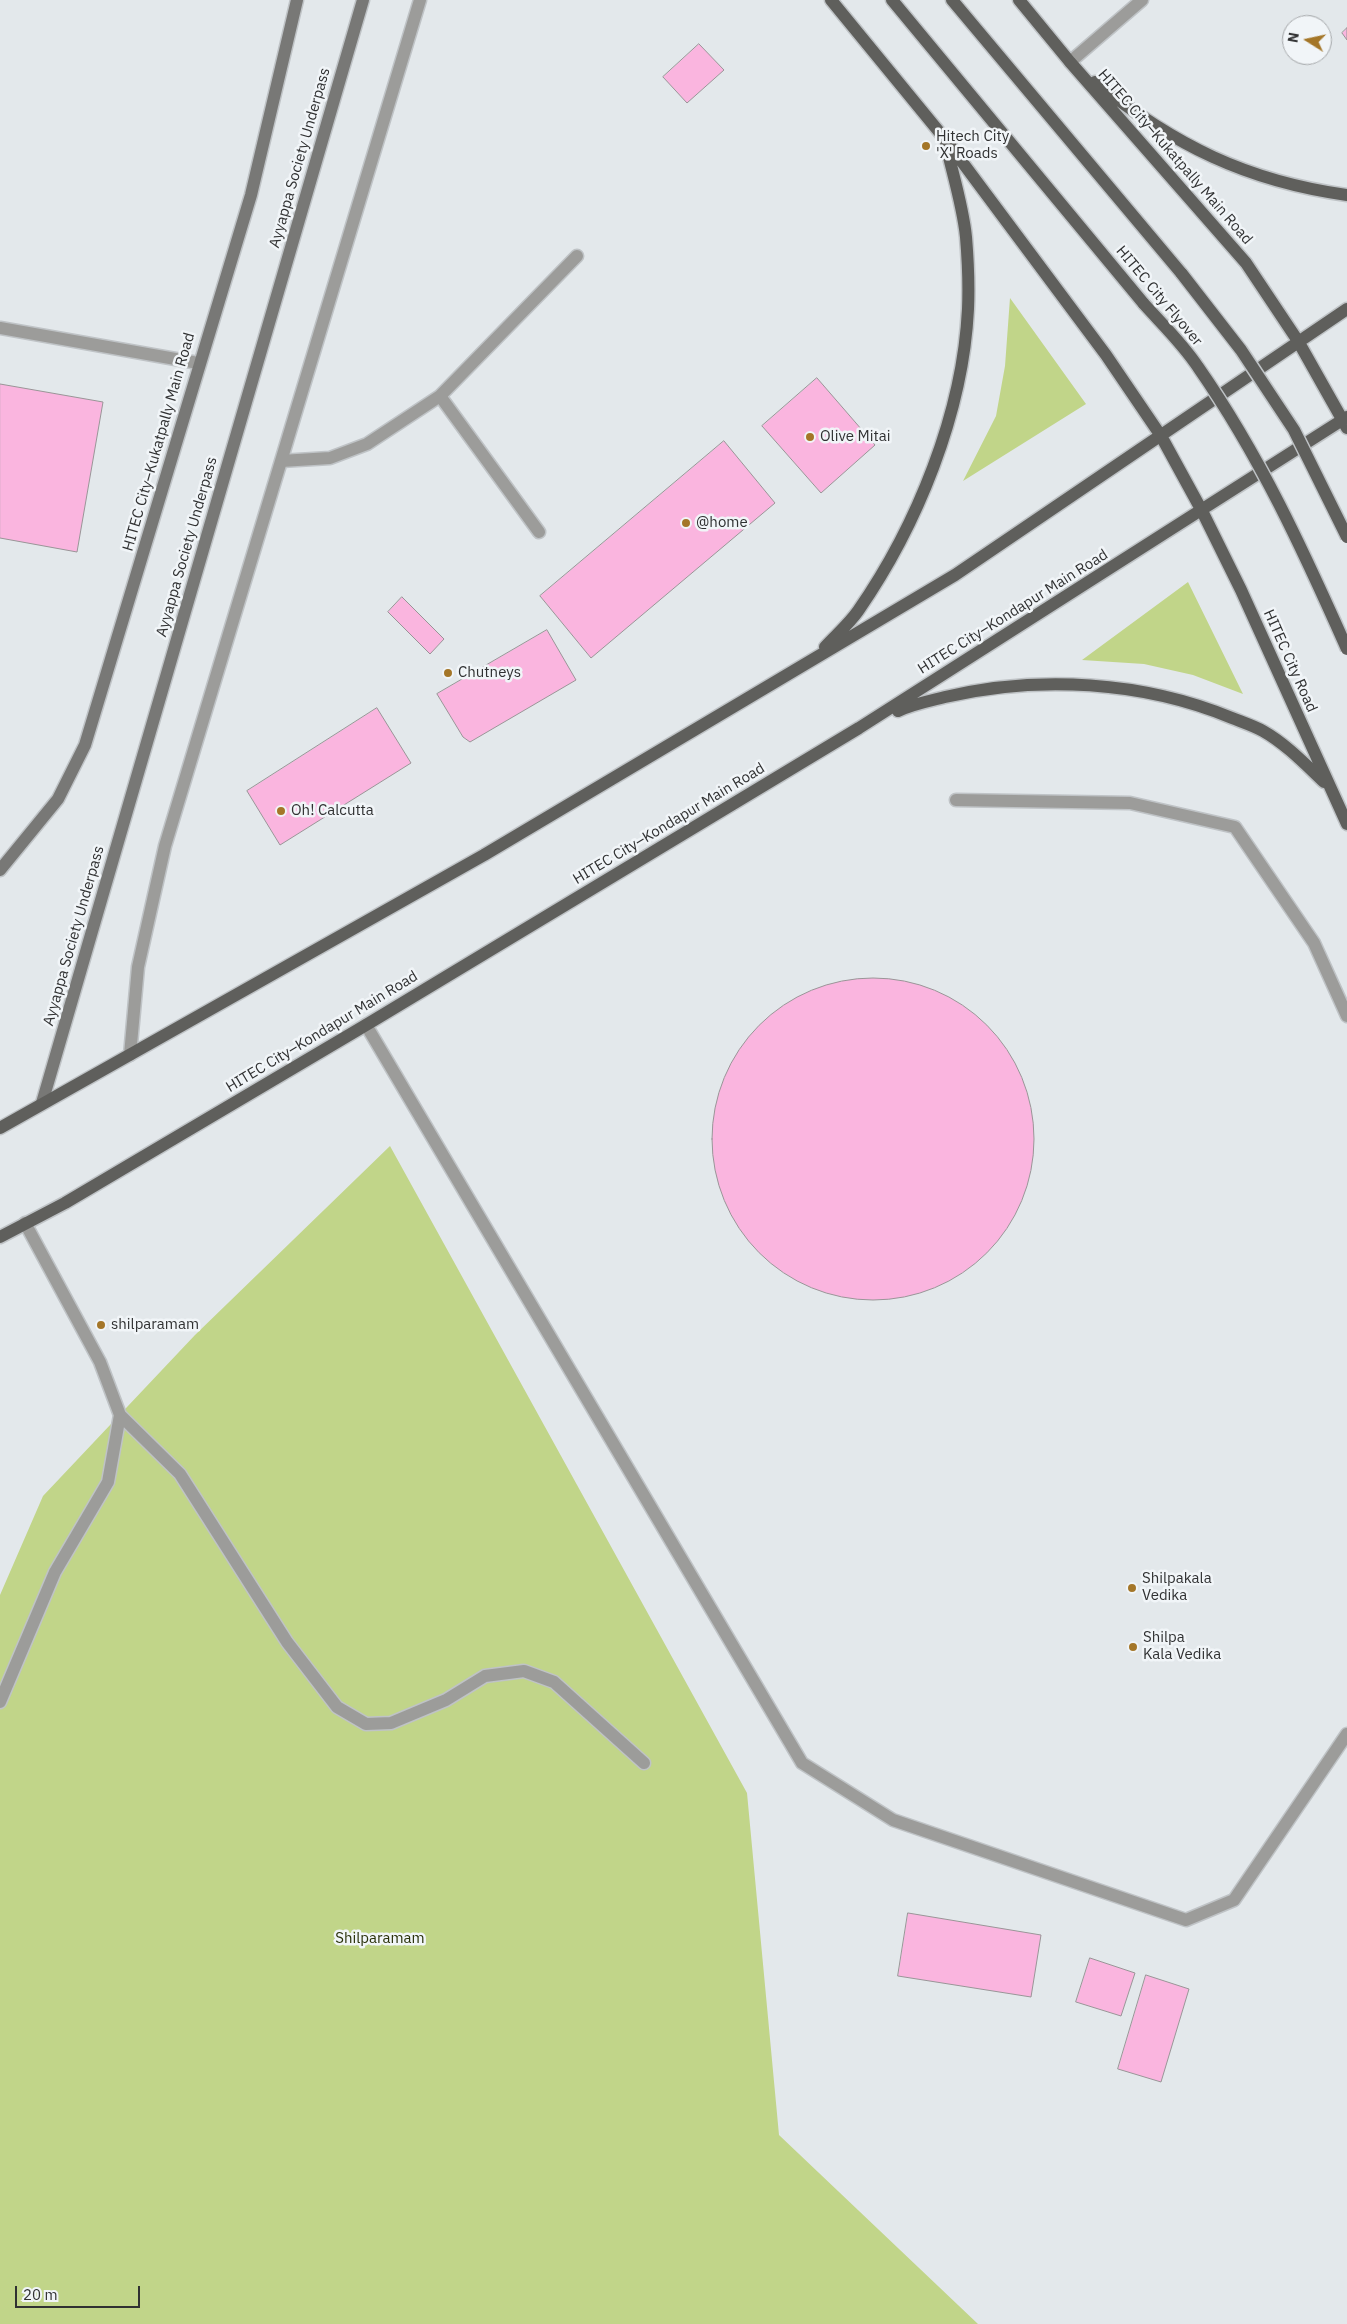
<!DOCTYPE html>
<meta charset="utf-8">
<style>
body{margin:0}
#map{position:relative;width:1347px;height:2324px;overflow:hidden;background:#e3e8eb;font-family:"IBM Plex Sans",sans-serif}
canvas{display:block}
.north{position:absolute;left:1282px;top:15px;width:50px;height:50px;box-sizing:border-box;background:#f1f5f8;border:1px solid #a4a7a9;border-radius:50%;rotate:280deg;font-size:14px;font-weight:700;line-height:20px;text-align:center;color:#303132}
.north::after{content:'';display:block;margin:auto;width:18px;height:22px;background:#a47628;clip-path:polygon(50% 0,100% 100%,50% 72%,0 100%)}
.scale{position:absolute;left:15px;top:2286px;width:125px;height:22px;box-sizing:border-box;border:2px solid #303132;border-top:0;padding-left:6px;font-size:15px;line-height:18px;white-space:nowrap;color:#303132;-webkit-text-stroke:4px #f1f5f8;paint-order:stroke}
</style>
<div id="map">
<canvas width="1347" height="2324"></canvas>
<div class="north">N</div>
<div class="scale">20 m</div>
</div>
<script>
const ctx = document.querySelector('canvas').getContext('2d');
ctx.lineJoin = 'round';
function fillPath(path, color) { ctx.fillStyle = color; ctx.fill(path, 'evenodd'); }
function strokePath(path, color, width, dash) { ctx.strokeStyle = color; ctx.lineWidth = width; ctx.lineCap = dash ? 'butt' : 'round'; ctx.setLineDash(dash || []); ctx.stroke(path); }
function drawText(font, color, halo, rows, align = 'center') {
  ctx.font = font + ' "IBM Plex Sans",sans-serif'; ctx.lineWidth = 5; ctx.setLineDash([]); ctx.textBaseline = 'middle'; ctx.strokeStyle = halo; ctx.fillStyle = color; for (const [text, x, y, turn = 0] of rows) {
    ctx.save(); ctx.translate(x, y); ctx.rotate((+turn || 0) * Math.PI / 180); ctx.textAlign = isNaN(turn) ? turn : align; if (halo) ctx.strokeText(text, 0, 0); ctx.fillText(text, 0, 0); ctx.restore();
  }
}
fillPath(new Path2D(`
 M1010 298 1086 404 963 481 996 416 1005 366Z
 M1188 582 1243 694 1193 675 1144 664 1082 660Z
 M390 1146 747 1793 779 2135 978 2324H0V1595L43 1496 195 1335Z`), '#c1d589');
const building = new Path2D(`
 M1347 28V40L1342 33Z
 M699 44 724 70 687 103 663 77Z
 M817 378 875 445 821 493 762 426Z
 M0 384 103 402 77 552 0 538Z
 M724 441 775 503 591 658 540 596Z
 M402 597 444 639 430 654 388 612Z
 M547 630 576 680 470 742 463 737 437 694Z
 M377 708 411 763 280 845 247 791Z
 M712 1139a161 161 0 1 1 322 0a161 161 0 1 1-322 0Z
 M908 1913 1041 1935 1031 1997 898 1976Z
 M1090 1958 1135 1973 1121 2016 1076 2002Z
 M1146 1975 1189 1989 1161 2082 1118 2069Z`);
fillPath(building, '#fab5df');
strokePath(building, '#999597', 1);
const lane = new Path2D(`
 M0 328 198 363
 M956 800 1130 803 1235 827 1314 943 1347 1016
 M366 1025 802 1763 893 1820 1186 1920 1234 1900 1347 1734
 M25 1223 100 1362 120 1415 180 1474 287 1642 337 1707 366 1724 391 1723 446 1700 485 1676 524 1671 554 1682 644 1763
 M0 1702 55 1572 108 1482 120 1415`);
const street = new Path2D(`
 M1070 62 1142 0
 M440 396 539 532
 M281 461 330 458 367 444 440 396 577 256
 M130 1055 138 967 165 846 420 0`);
const secondary = new Path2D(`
 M0 870 58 799 85 745 251 195 297 0
 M42 1103 363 0`);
const primary = new Path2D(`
 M831 0 945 139 1106 355 1161 436 1202 511 1241 590 1347 824
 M892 0 1144 304
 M952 0 1182 274
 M1019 0 1070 62 1246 263 1298 341 1347 428
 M1095 82C1174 145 1246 181 1347 195
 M825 647C836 635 849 624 858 611 917 526 963 413 968 309 969 286 968 261 966 237 963 207 953 175 946 145
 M898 711C913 704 929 701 945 697 1038 675 1143 681 1232 718 1242 722 1254 726 1263 731 1286 744 1305 764 1324 782
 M0 1128 484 855 955 575 1347 309
 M0 1237 65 1203 366 1025 859 728 1347 417`);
strokePath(lane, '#bfc3c6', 15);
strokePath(street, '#bfc3c6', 15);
strokePath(secondary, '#bfc3c6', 15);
strokePath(primary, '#bfc3c6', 15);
strokePath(lane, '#9c9c9a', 12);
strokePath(street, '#9c9c9a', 12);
strokePath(secondary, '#787876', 12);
strokePath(primary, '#5f5f5c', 12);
const primaryBridge = new Path2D(`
 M1182 274 1241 350 1294 430 1347 537
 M1144 304C1162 324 1183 344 1198 367 1260 456 1303 550 1347 649`);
strokePath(primaryBridge, '#bfc3c6', 15, []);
strokePath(primaryBridge, '#5f5f5c', 12);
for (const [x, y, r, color] of [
 [926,146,5,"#a47628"],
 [810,437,5,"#a47628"],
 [686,523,5,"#a47628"],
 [448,673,5,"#a47628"],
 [281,811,5,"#a47628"],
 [101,1325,5,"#a47628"],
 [1132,1588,5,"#a47628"],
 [1133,1647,5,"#a47628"]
]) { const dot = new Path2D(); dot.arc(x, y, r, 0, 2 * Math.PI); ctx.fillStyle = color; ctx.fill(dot); strokePath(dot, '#f1f5f8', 2); }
drawText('15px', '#303132', '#f1f5f8', [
 ["Hitech City",936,137],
 ["'X' Roads",936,154],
 ["Olive Mitai",820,437],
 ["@home",696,523],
 ["Chutneys",458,673],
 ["Oh! Calcutta",291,811],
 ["shilparamam",111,1325],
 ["Shilpakala",1142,1579],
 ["Vedika",1142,1596],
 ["Shilpa",1143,1638],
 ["Kala Vedika",1143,1655]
], 'left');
drawText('15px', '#303132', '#f1f5f8', [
 ["HITEC City–Kukatpally Main Road",1175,157,49],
 ["Ayyappa Society Underpass",300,158,-74],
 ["HITEC City Flyover",1159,296,50],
 ["HITEC City–Kukatpally Main Road",159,442,-74],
 ["Ayyappa Society Underpass",187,547,-74],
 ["HITEC City–Kondapur Main Road",1013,612,-32],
 ["HITEC City Road",1290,661,66],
 ["HITEC City–Kondapur Main Road",669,824,-31],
 ["Ayyappa Society Underpass",74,936,-74],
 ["HITEC City–Kondapur Main Road",322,1032,-31]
]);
drawText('15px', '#283009', '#f1f5f8', [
 ["Shilparamam",380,1939]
]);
</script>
